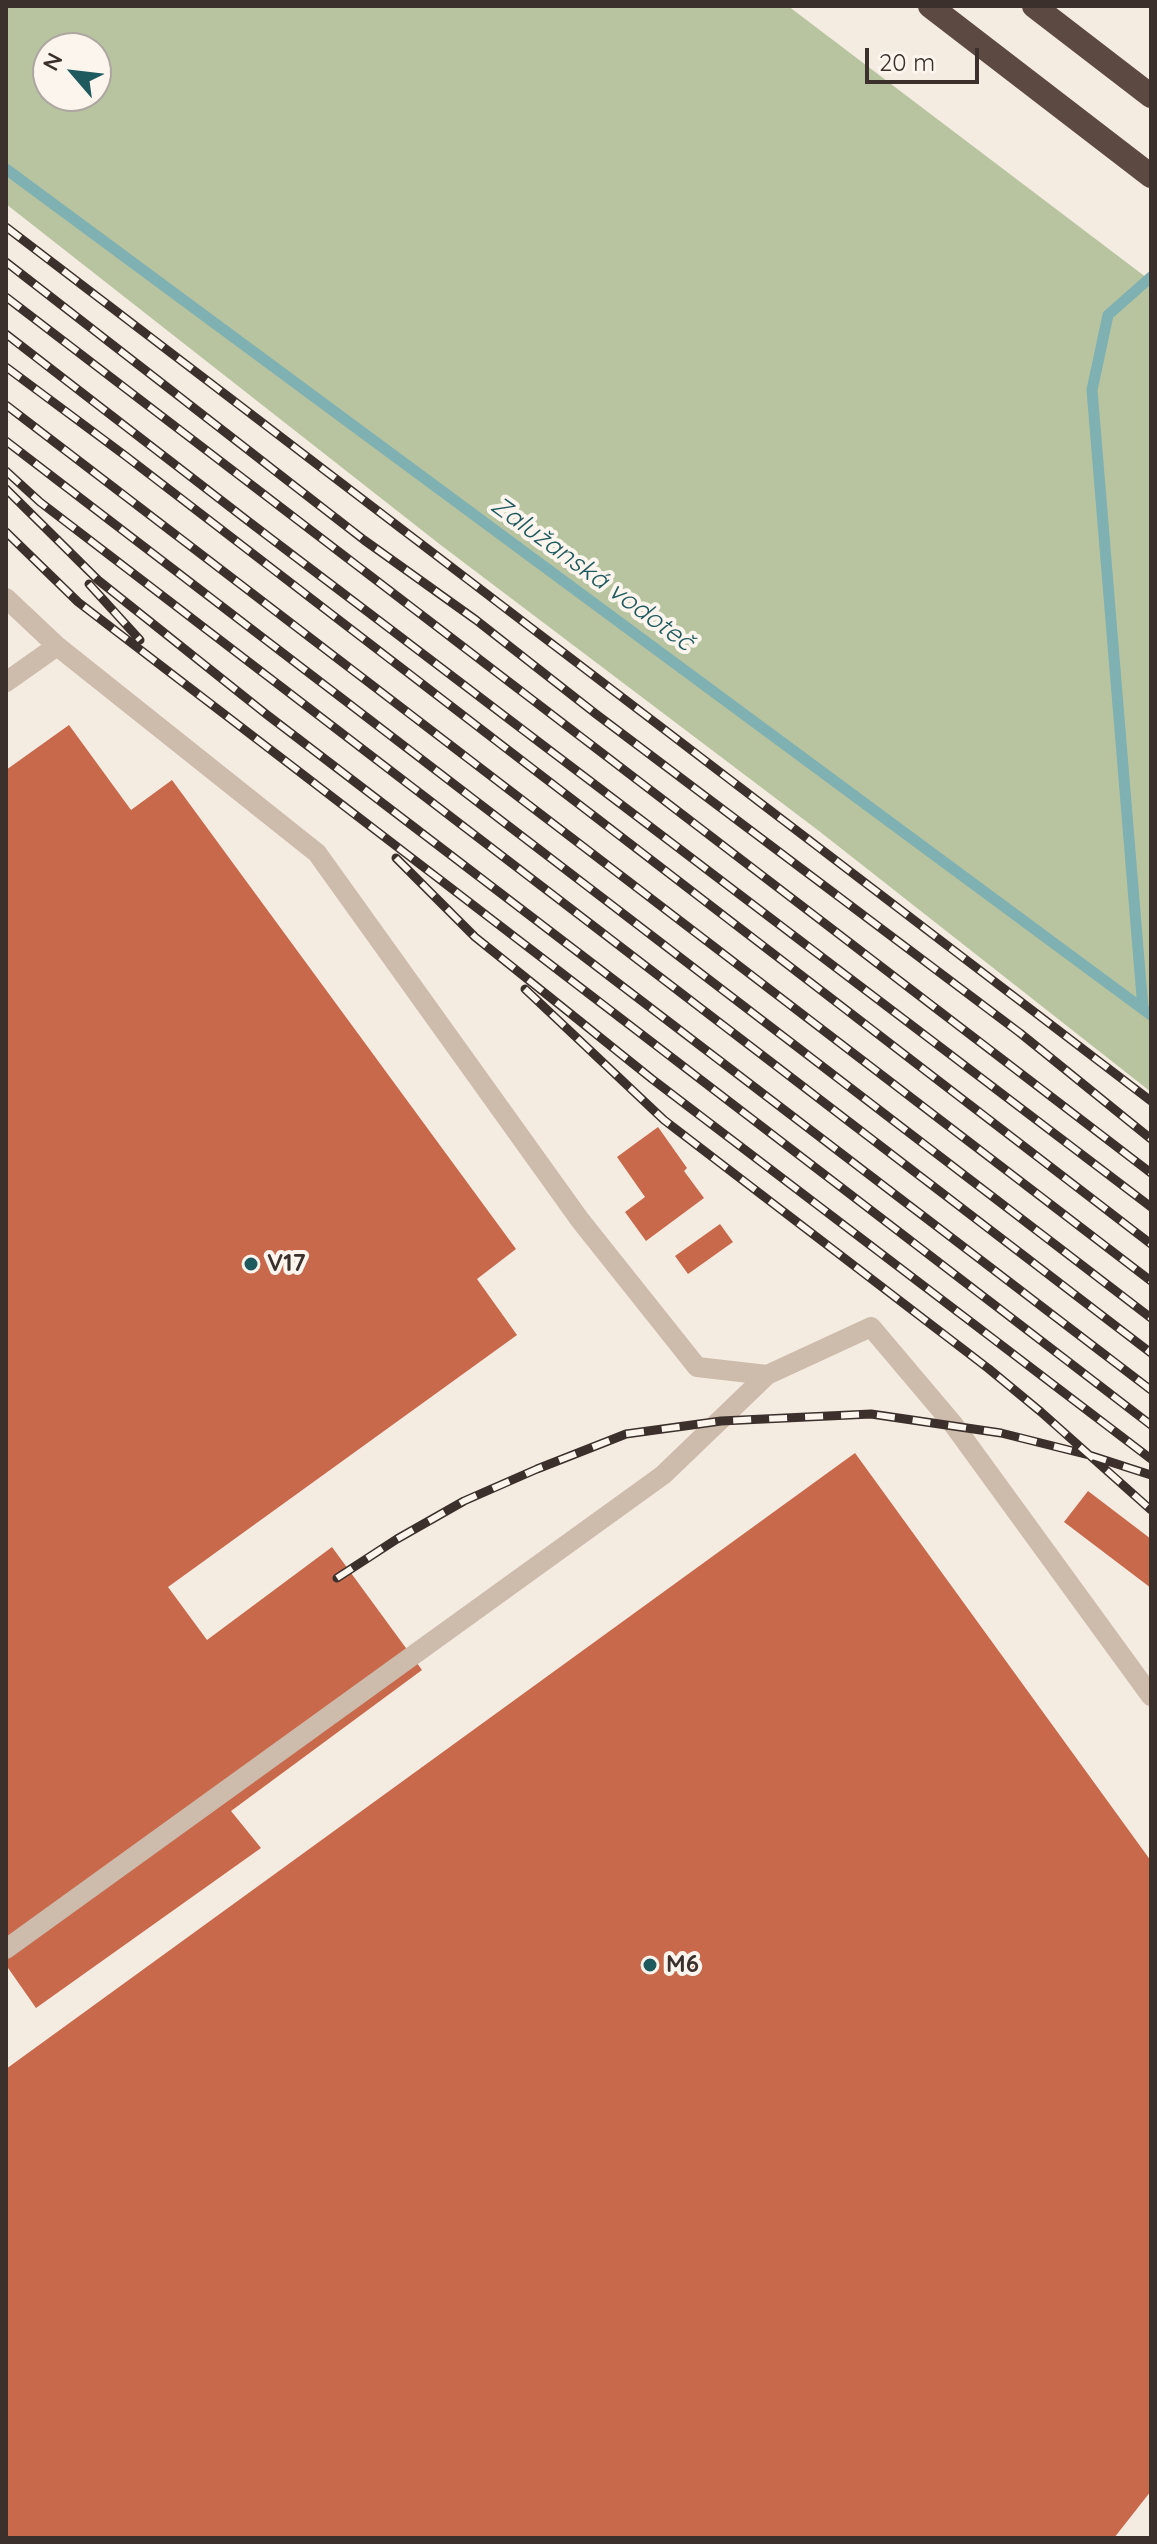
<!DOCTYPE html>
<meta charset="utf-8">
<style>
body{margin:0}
#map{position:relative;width:1157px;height:2544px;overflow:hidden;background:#f4ebe1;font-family:Quicksand,sans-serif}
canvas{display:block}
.frame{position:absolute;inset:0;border:8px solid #3b302b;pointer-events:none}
.north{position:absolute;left:32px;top:32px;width:80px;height:80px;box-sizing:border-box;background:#fbf5ee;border:2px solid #aea6a0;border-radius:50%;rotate:298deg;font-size:22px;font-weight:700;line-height:32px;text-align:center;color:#3b302b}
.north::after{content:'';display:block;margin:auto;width:28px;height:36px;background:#1f5a5e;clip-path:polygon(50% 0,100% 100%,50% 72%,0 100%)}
.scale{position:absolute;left:865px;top:48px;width:114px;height:36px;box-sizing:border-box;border:4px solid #3b302b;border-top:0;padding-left:10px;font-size:24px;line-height:28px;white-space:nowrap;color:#3b302b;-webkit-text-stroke:6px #fbf5ee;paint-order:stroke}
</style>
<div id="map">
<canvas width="1157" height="2544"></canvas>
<div class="frame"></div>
<div class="north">N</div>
<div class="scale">20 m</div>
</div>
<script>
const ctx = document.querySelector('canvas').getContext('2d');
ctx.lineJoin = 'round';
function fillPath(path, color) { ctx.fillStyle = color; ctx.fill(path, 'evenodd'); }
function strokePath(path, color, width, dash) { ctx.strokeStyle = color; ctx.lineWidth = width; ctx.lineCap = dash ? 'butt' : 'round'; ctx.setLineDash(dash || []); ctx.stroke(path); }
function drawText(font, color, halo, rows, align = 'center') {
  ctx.font = font + ' Quicksand,sans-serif'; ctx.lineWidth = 8; ctx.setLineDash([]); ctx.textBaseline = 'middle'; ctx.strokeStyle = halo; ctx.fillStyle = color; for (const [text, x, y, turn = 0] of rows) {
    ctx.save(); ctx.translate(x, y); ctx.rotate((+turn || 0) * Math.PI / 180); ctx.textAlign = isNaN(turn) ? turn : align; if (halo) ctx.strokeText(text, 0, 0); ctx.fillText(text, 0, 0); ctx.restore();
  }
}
fillPath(new Path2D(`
 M6 6H788L1151 281V1092L819 831 442 546 6 204ZM48 48H96V96H48Z`), '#b8c4a0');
strokePath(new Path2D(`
 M6 169 1151 1015
 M1143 1009 1092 390 1108 315 1151 277`), '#7fb0b2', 11);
fillPath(new Path2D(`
 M69 725 131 810 172 780 516 1249 477 1279 517 1335 168 1587 207 1640 332 1547 422 1670 231 1811 261 1848 36 2008 6 1965V770Z
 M658 1127 687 1168 684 1171 704 1198 646 1241 625 1212 645 1197 617 1157Z
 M720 1224 733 1242 688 1274 675 1256Z
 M855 1453 1151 1861V2491L1114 2538H6V2069Z
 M1088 1491 1151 1539V1588L1064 1522Z`), '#c8694b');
strokePath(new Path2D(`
 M6 598 57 646
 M6 682 57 646 317 853 580 1220 697 1367 767 1375 871 1327 953 1424 1151 1696
 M6 1949 663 1475 767 1375`), '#cdbbac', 20);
strokePath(new Path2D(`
 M930 6 1151 176
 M1034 6 1151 96`), '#5c4a42', 24);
const rail = new Path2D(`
 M6 227 1151 1101
 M6 262 364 540 476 620 596 714 1020 1033 1151 1139
 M6 297 1151 1173
 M6 334 248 521 1151 1207
 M6 367 127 457 1151 1244
 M6 405 1151 1281
 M6 441 1151 1318
 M6 471 40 502 1151 1353
 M6 489 98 580 266 714 1151 1390
 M6 532 78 602 1151 1425
 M89 584 140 640
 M396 858 475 937 652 1079 1151 1459
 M525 989 664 1120 989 1369 1041 1412 1151 1510
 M337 1578 397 1539 464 1501 537 1469 626 1434 721 1421 871 1414 1001 1433 1089 1455 1151 1475`);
strokePath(rail, '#3b302b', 9);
strokePath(rail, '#fbf5ee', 6, [18]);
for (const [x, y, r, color] of [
 [251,1264,8,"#1f5a5e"],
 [650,1965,8,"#1f5a5e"]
]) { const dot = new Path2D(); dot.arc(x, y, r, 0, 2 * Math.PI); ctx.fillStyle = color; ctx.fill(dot); strokePath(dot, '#fbf5ee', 3); }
drawText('bold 24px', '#3b302b', '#fbf5ee', [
 ["V17",267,1264],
 ["M6",666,1965]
], 'left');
drawText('italic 26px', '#1f5a5e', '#fbf5ee', [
 ["Zalužanská vodoteč",592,574,36]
]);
</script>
